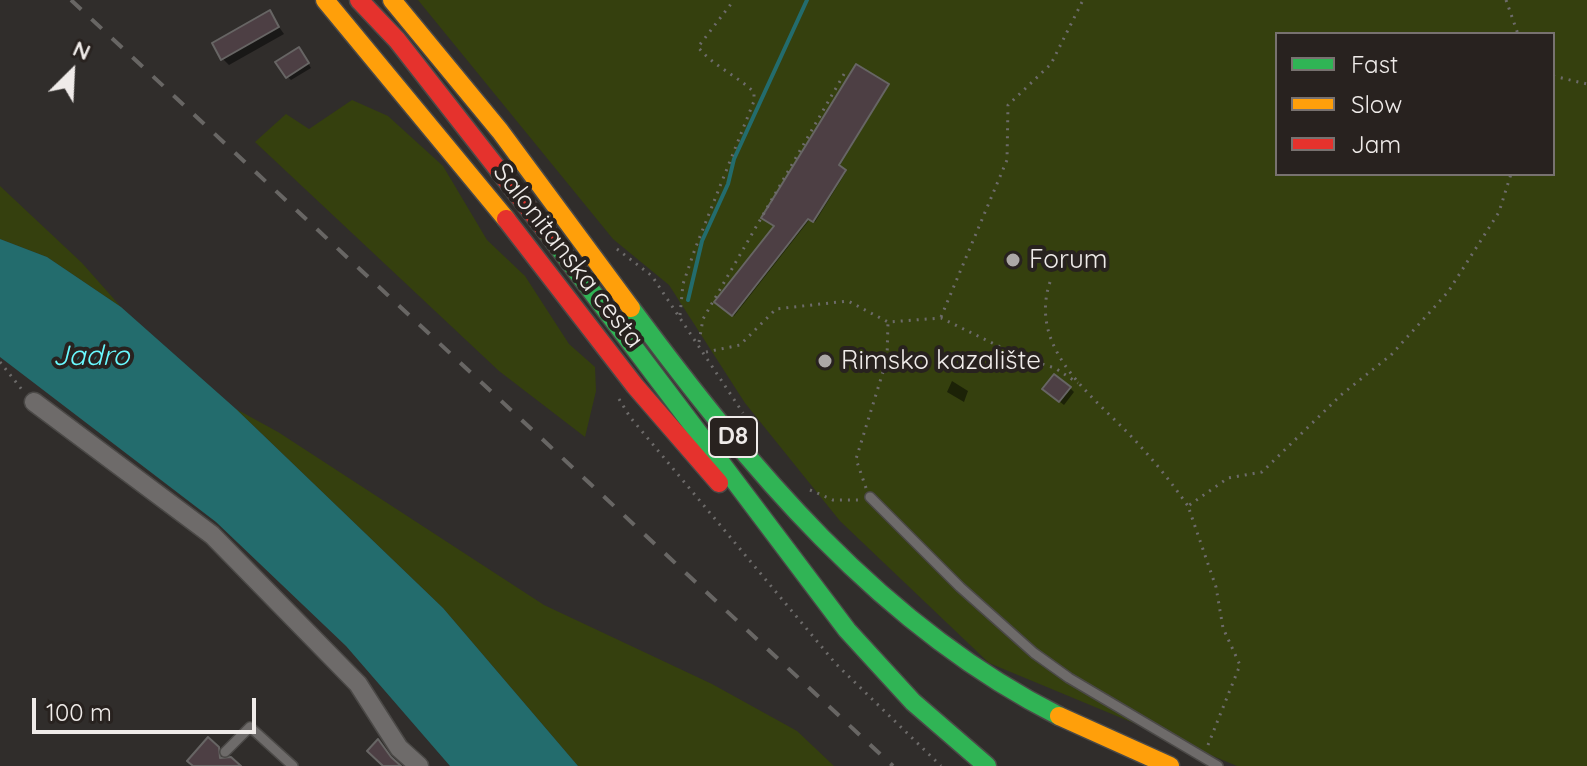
<!DOCTYPE html>
<meta charset="utf-8">
<style>
body{margin:0}
#map{position:relative;width:1587px;height:766px;overflow:hidden;background:#302d2b;font-family:Quicksand,sans-serif}
canvas{display:block}
.legend{position:absolute;left:1275px;top:32px;width:280px;height:144px;box-sizing:border-box;background:#28221f;border:2px solid #787270;margin:0;padding:10px 14px;list-style:none;font-size:24px;color:#efebe9}
.legend li{display:flex;align-items:center;gap:16px;height:40px}
.legend b{width:40px;border:2px solid #787270}
.north{position:absolute;left:32px;top:32px;width:80px;height:80px;-webkit-text-stroke:6px #28221f;paint-order:stroke;rotate:24deg;font-size:22px;font-weight:700;line-height:32px;text-align:center;color:#efebe9}
.north::after{content:'';display:block;margin:auto;width:28px;height:36px;background:#efebe9;clip-path:polygon(50% 0,100% 100%,50% 72%,0 100%)}
.scale{position:absolute;left:32px;top:698px;width:224px;height:36px;box-sizing:border-box;border:4px solid #efebe9;border-top:0;padding-left:10px;font-size:24px;line-height:28px;white-space:nowrap;color:#efebe9;-webkit-text-stroke:6px #28221f;paint-order:stroke}
</style>
<div id="map">
<canvas width="1587" height="766"></canvas>
<ul class="legend">
<li><b style="height:10px;background:#30b455"></b>Fast</li>
<li><b style="height:10px;background:#ff9f0a"></b>Slow</li>
<li><b style="height:10px;background:#e5322d"></b>Jam</li>
</ul>
<div class="north">N</div>
<div class="scale">100 m</div>
</div>
<script>
const ctx = document.querySelector('canvas').getContext('2d');
ctx.lineJoin = 'round';
function fillPath(path, color) { ctx.fillStyle = color; ctx.fill(path, 'evenodd'); }
function strokePath(path, color, width, dash) { ctx.strokeStyle = color; ctx.lineWidth = width; ctx.lineCap = dash ? 'butt' : 'round'; ctx.setLineDash(dash || []); ctx.stroke(path); }
function drawText(font, color, halo, rows, align = 'center') {
  ctx.font = font + ' Quicksand,sans-serif'; ctx.lineWidth = 8; ctx.setLineDash([]); ctx.textBaseline = 'middle'; ctx.strokeStyle = halo; ctx.fillStyle = color; for (const [text, x, y, turn = 0] of rows) {
    ctx.save(); ctx.translate(x, y); ctx.rotate((+turn || 0) * Math.PI / 180); ctx.textAlign = isNaN(turn) ? turn : align; if (halo) ctx.strokeText(text, 0, 0); ctx.fillText(text, 0, 0); ctx.restore();
  }
}
fillPath(new Path2D(`
 M418 0H1587V766H1237L989 663 840 521 745 403 669 285 613 239ZM1277 34H1553V174H1277Z
 M352 100 388 116 443 166 487 240 525 276 569 344 595 367 596 391 585 437 499 371 255 142 286 114 309 129Z
 M0 186 82 263 121 307 47 257 0 239Z
 M236 409 278 432 544 605 712 684 797 731 834 766H578L443 608Z`), '#35400e');
fillPath(new Path2D(`
 M0 239 47 257 121 307 236 409 443 608 578 766H450L346 646 216 522 0 357Z`), '#236c6d');
fillPath(new Path2D(`
 M269 13 284 34 229 65 223 59Z
 M302 54 311 68 291 80 287 76Z
 M888 86 839 167 846 172 815 222 810 219 734 316 716 302Z
 M952 381 968 391 964 402 947 392Z
 M1070 388 1074 392 1064 405 1049 393Z`), '#0007');
strokePath(new Path2D(`
 M688 300 702 241 728 184 734 159 807 0`), '#236c6d', 4);
const building = new Path2D(`
 M270 10 279 27 221 60 212 43Z
 M299 47 309 63 286 78 275 62Z
 M856 64 889 84 839 165 846 170 813 222 808 219 732 316 714 302 774 226 761 218Z
 M1054 374 1071 387 1059 402 1042 389Z
 M208 737 219 747 220 758 231 757 241 766H193L187 761Z
 M378 739 391 757 401 766H383L367 751Z`);
fillPath(building, '#4d3f44');
strokePath(building, '#676564', 2);
const lane = new Path2D(`
 M870 497 960 587 1034 653 1069 678 1218 766
 M225 752 250 727 293 766`);
const street = new Path2D(`
 M34 402 212 535 358 684 399 748 419 766`);
const fast = new Path2D(`
 M547 232 847 630 913 702 987 766
 M631 308C748 466 880 626 1059 716`);
const slow = new Path2D(`
 M325 0 506 219
 M392 0 500 131 631 308
 M1059 716 1170 766`);
const jam = new Path2D(`
 M359 0 397 40 547 232
 M506 219 635 386 719 483`);
strokePath(lane, '#4b4947', 12);
strokePath(street, '#4b4947', 21);
strokePath(fast, '#4b4947', 21);
strokePath(slow, '#4b4947', 21);
strokePath(jam, '#4b4947', 21);
strokePath(new Path2D(`
 M1506 0 1518 34
 M1553 76 1587 84
 M617 249 652 276 743 413
 M1050 282C1029 345 1085 390 1124 429 1148 453 1169 479 1188 506
 M680 315 683 284 695 249 754 101V92C736 75 713 66 698 47L734 0
 M941 317 1007 160 1008 105 1051 64 1083 0
 M699 342 703 319 847 69
 M706 352 740 345 776 309 848 301 888 322 941 318 1023 358 1055 368 1078 383
 M0 362 23 391
 M619 399 630 417 836 664 941 766
 M866 488 856 459 887 359 888 322
 M810 490 833 500H860
 M1208 745 1240 665 1223 628 1216 587 1188 506 1228 478 1262 472 1341 395 1391 355 1448 292 1499 212 1511 174`), '#6d6b6a', 3, [2, 6]);
strokePath(lane, '#6e6b6a', 9);
strokePath(street, '#6e6b6a', 18);
strokePath(fast, '#30b455', 18);
strokePath(slow, '#ff9f0a', 18);
strokePath(jam, '#e5322d', 18);
strokePath(new Path2D(`
 M71 0 893 766`), '#686664', 4, [14, 14]);
for (const [x, y, r, color] of [
 [1013,260,8,"#aca8a6"],
 [825,361,8,"#aca8a6"]
]) { const dot = new Path2D(); dot.arc(x, y, r, 0, 2 * Math.PI); ctx.fillStyle = color; ctx.fill(dot); strokePath(dot, '#28221f', 3); }
for (const [x, y, w] of [
 [733,437,48]
]) { const box = new Path2D(); box.roundRect(x - w / 2, y - 20, w, 40, 6); ctx.fillStyle = '#28221f'; ctx.fill(box); strokePath(box, '#efebe9', 2); }
drawText('bold 24px', '#efebe9', null, [
 ["D8",733,437]
]);
drawText('26px', '#efebe9', '#28221f', [
 ["Salonitanska cesta",568,256,52]
]);
drawText('26px', '#efebe9', '#28221f', [
 ["Forum",1029,260],
 ["Rimsko kazalište",841,361]
], 'left');
drawText('italic 28px', '#6afaff', '#28221f', [
 ["Jadro",91,357]
]);
</script>
